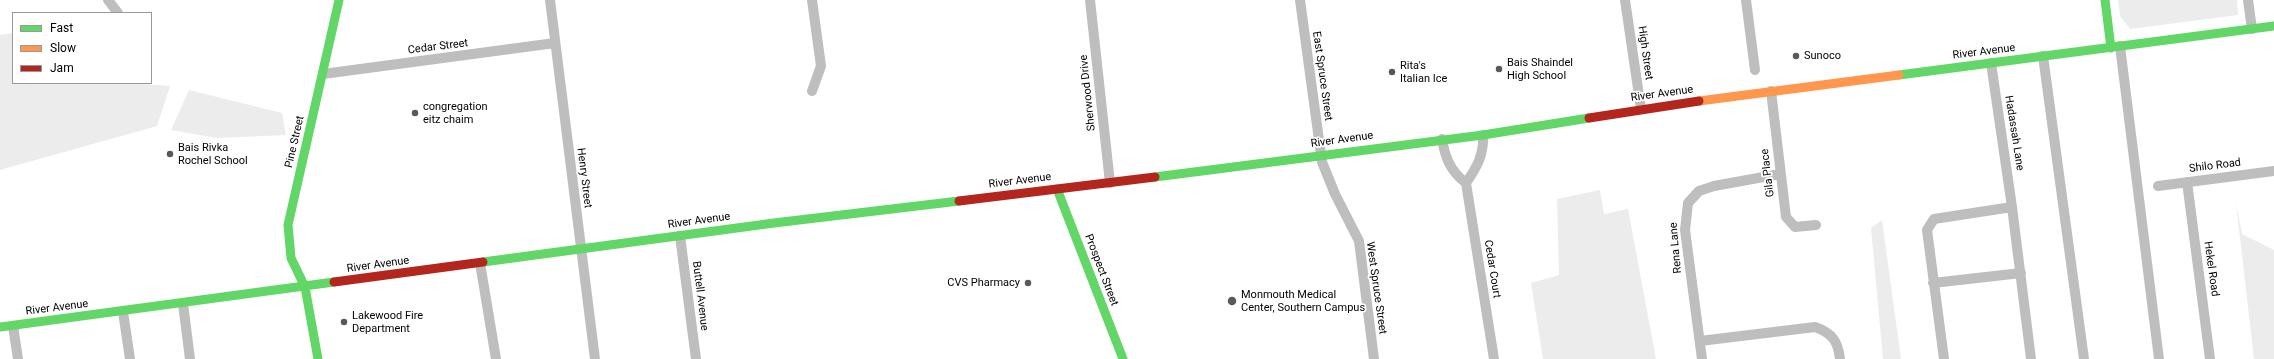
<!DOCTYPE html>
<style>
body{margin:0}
#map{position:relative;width:2274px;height:359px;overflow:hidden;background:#fff;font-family:Roboto,sans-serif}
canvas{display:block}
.legend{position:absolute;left:12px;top:12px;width:140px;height:72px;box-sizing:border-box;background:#fff;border:1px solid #999;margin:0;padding:5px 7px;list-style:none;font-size:12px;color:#000}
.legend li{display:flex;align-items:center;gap:8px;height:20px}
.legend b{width:20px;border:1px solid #999}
</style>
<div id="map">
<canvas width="2274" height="359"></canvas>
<ul class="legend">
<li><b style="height:5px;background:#63d668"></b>Fast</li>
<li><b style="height:5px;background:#ff974d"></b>Slow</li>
<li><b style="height:5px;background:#b3261e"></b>Jam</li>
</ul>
</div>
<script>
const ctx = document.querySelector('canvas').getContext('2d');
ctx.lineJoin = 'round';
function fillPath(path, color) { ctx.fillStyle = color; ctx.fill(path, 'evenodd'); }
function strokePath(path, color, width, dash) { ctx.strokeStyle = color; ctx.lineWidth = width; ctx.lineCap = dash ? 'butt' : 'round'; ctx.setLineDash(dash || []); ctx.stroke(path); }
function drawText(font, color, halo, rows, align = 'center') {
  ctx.font = font + ' Roboto,sans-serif'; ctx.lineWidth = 3.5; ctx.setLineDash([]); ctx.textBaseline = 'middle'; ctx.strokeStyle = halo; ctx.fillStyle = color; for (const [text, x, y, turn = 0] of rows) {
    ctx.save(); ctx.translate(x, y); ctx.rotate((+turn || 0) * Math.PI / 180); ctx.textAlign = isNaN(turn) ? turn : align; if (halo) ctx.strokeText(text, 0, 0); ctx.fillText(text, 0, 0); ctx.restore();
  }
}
fillPath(new Path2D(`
 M2118 0H2237L2238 15 2130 29 2120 16Z
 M13 33V83H131L170 86 157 126 0 170V35Z
 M189 90 282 113 286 135 217 138 171 130Z
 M1600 190 1604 214 1628 209 1656 359H1543L1531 283 1559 275 1557 199Z
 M2236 203 2242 234 2274 250V359H2254Z
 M1882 220 1901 359H1883L1871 228Z`), '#ececec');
strokePath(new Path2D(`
 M108 0 118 13
 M550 0 595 359
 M1090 0 1110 183
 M1300 0 1322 162 1335 194 1359 241 1374 359
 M1625 0 1641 109
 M1746 0 1755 70
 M2248 0 2252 29
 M2120 46 2159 359
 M2043 56 2084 359
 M1991 63 2012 207 2031 359
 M323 74 555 43
 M812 91 821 66 812 0
 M1771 91 1786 217 1795 227 1816 225
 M1442 139C1445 157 1450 171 1466 183L1494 359
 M2187 182 2210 359
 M1466 183C1477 167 1484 155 1483 135
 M2158 186 2274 171
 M680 236 696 359
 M480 263 496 359
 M1933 283 2021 273
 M183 304 190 359
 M123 312 130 359
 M13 326 18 359
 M1700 341 1815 327C1832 333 1838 341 1840 359
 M1702 359 1685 230 1688 203 1699 191 1714 186 1780 174
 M1944 359 1927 230 1934 219 2012 207`), '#bebebe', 10);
strokePath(new Path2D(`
 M2105 0 2111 48
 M1899 75 2274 26
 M1155 177 1483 135 1589 118
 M1057 189 1123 359
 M483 262 774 223 959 201
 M0 327 334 282
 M318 359 305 287 291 258 288 225 339 0`), '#63d668', 9);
strokePath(new Path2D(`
 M1699 101 1899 75`), '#ff974d', 9);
strokePath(new Path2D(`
 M1589 118 1699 101
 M959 201 1155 177
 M334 282 483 262`), '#b3261e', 9);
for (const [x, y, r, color] of [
 [1796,56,4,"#595959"],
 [1499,69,4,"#595959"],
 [1392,72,4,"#595959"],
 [415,113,4,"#595959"],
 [170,154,4,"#595959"],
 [1028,283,4,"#595959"],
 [1232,301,5,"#595959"],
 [344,322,4,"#595959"]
]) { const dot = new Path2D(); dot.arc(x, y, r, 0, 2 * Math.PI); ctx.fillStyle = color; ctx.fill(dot); strokePath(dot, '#fff', 1.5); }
drawText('11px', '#000', '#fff', [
 ["Cedar Street",438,47,-7],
 ["River Avenue",1984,52,-7],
 ["High Street",1645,53,82],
 ["East Spruce Street",1322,76,82],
 ["Sherwood Drive",1088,93,-96],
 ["River Avenue",1662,94,-8],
 ["Hadassah Lane",2014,133,81],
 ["River Avenue",1342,140,-8],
 ["Pine Street",295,142,-77],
 ["Shilo Road",2215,166,-7],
 ["Gila Place",1768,173,-97],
 ["Henry Street",584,178,83],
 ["River Avenue",1020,181,-7],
 ["River Avenue",699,221,-8],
 ["Rena Lane",1676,248,-95],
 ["River Avenue",378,265,-8],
 ["Cedar Court",1492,269,81],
 ["Hekel Road",2211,269,82],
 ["Prospect Street",1101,270,69],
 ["West Spruce Street",1376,288,82],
 ["Buttell Avenue",700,296,83],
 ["River Avenue",57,308,-7]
]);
drawText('11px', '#000', '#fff', [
 ["Sunoco",1804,56],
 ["Bais Shaindel",1507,63],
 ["High School",1507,76],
 ["Rita's",1400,66],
 ["Italian Ice",1400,79],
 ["congregation",423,107],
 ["eitz chaim",423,120],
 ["Bais Rivka",178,148],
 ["Rochel School",178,161],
 ["CVS Pharmacy",1020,283,"right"],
 ["Monmouth Medical",1241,295],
 ["Center, Southern Campus",1241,308],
 ["Lakewood Fire",352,316],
 ["Department",352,329]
], 'left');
</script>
